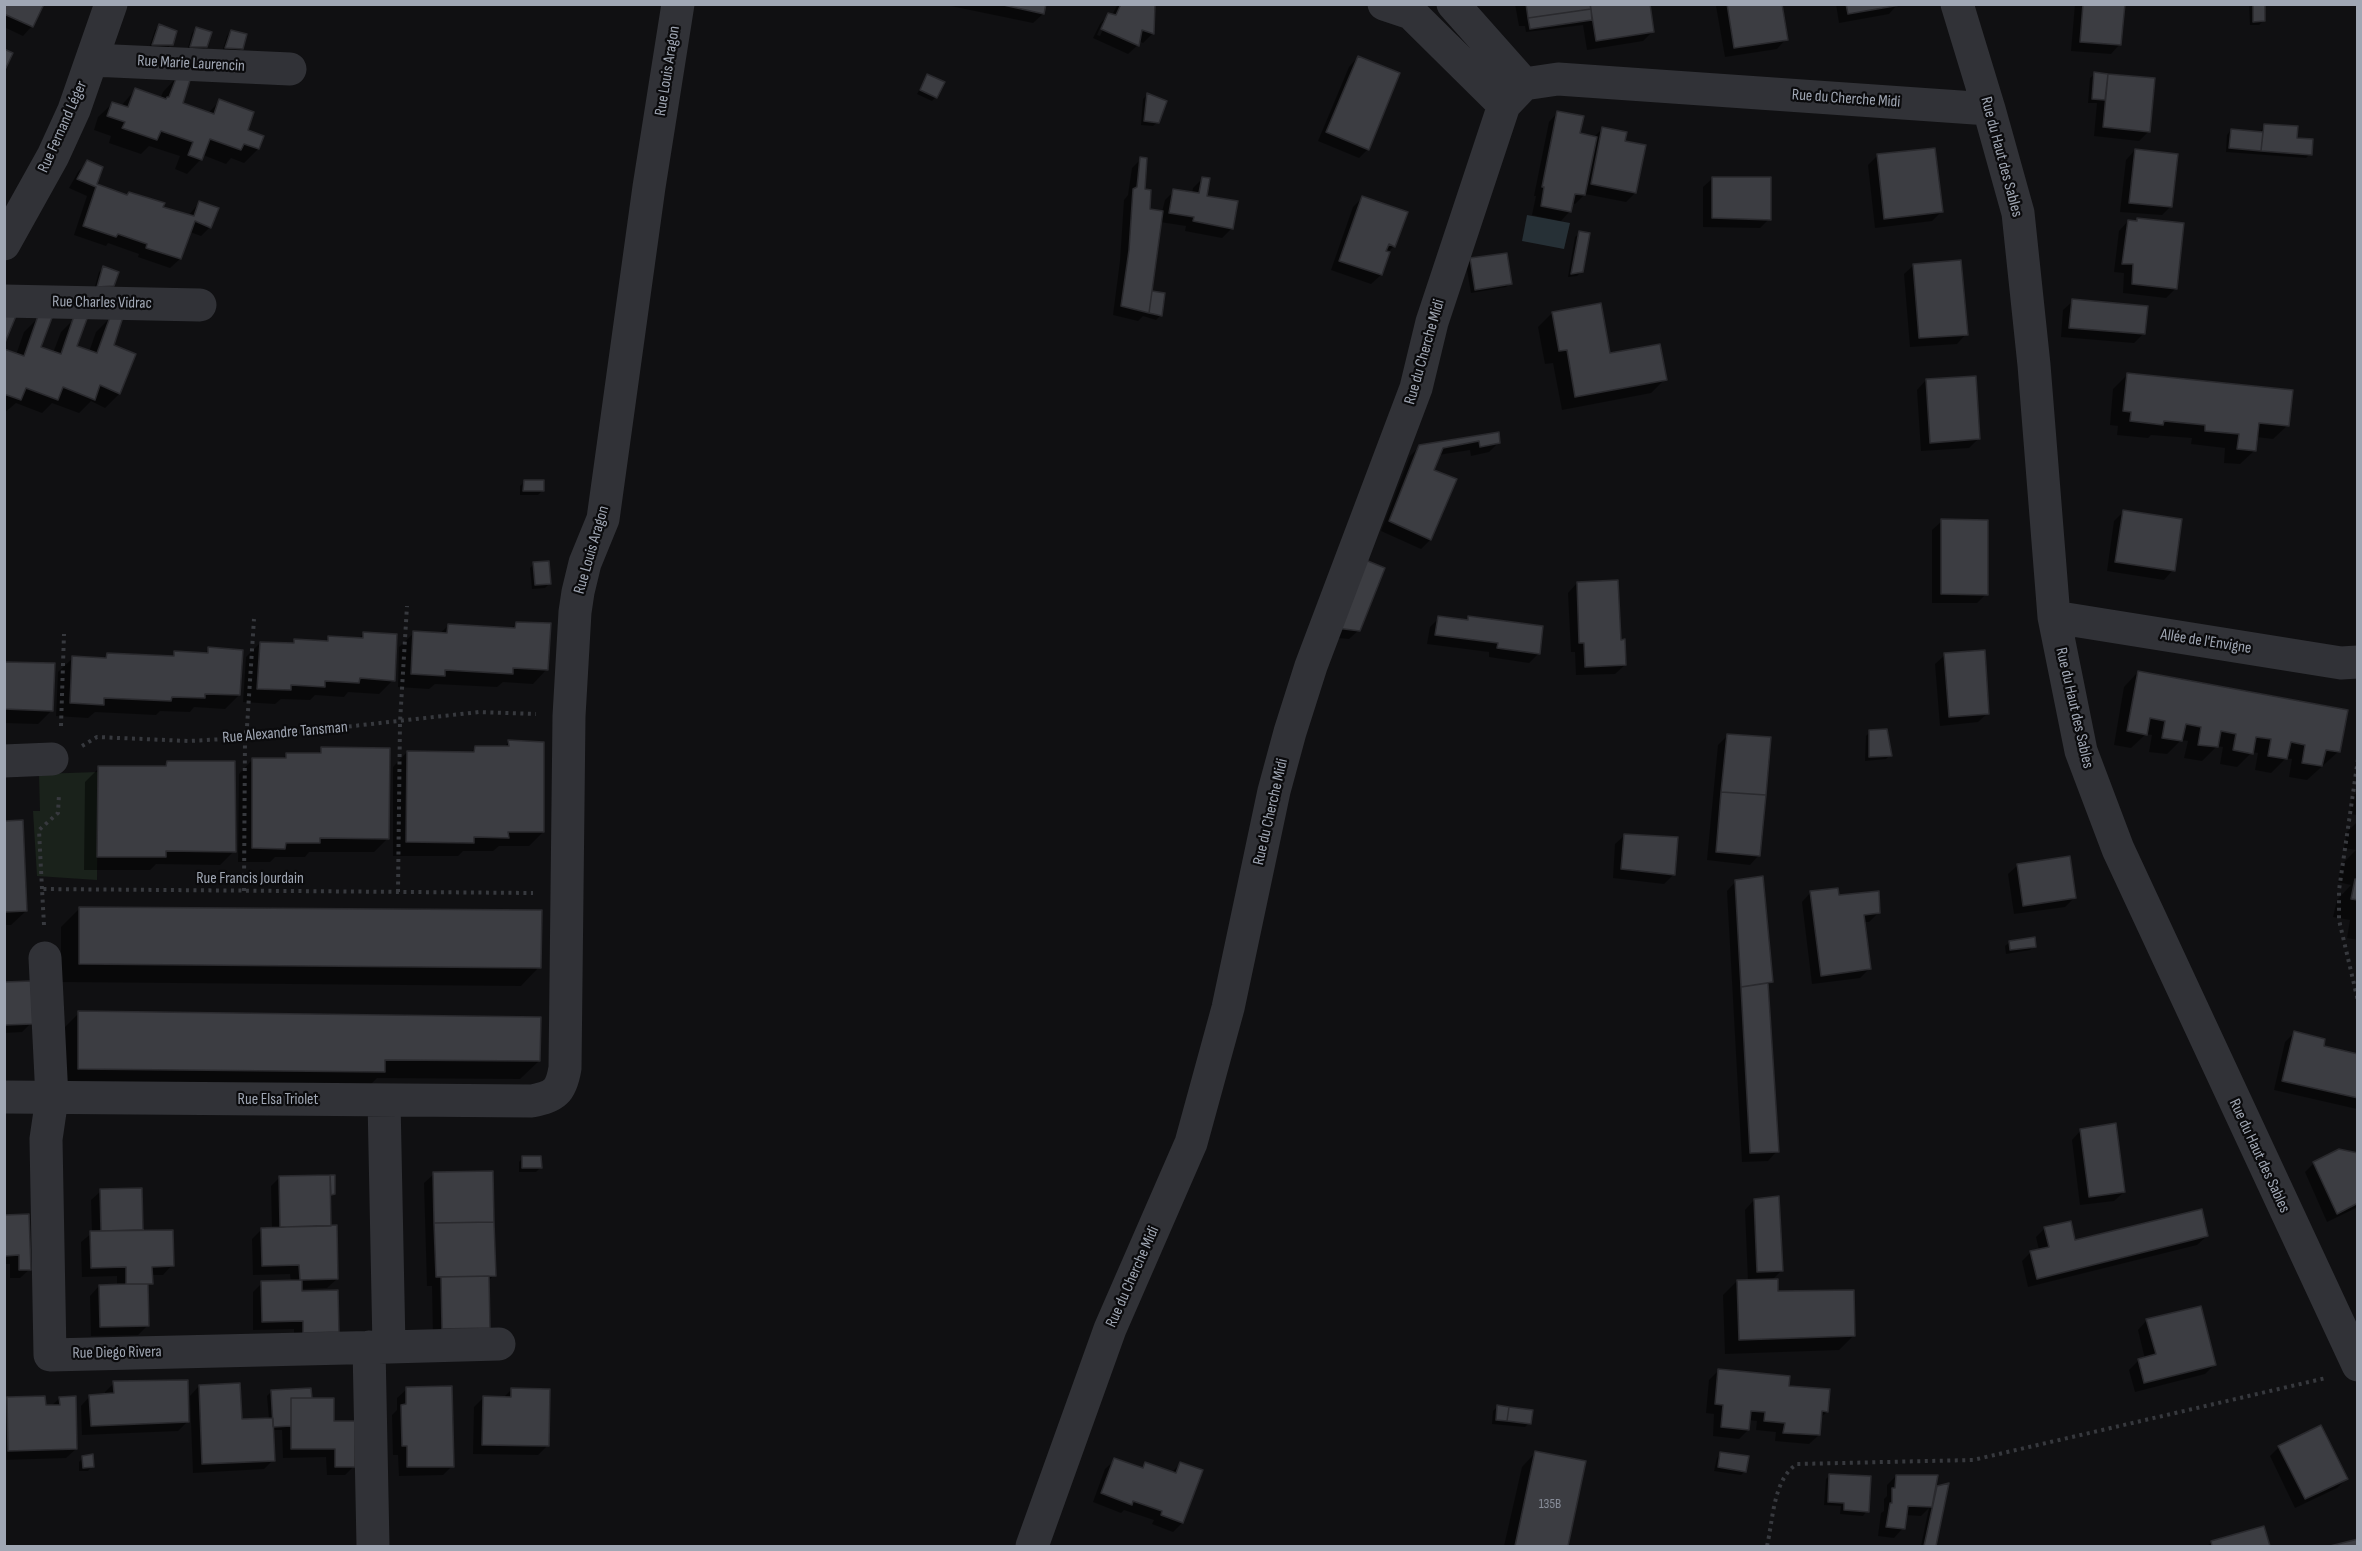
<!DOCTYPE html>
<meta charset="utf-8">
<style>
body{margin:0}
#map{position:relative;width:2362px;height:1551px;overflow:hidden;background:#101012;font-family:"Sofia Sans Condensed",sans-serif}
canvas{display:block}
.frame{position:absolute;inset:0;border:6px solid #a0a7b4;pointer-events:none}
</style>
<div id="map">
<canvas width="2362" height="1551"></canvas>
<div class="frame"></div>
</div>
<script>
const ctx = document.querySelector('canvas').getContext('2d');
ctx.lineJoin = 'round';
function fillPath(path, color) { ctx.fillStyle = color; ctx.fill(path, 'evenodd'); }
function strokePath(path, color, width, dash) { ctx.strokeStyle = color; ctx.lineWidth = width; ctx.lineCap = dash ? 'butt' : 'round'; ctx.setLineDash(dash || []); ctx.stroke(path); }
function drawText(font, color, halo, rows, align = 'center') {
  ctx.font = font + ' "Sofia Sans Condensed",sans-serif'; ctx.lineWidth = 4.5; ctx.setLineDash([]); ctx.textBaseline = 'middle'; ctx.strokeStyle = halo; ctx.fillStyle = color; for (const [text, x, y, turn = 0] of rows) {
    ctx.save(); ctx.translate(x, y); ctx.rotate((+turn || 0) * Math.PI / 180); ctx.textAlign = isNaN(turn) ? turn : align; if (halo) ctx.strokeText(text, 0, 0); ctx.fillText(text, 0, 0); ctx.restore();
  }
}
fillPath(new Path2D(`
 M98 772 97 880 37 876 33 811H40L39 774Z`), '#1a221b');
fillPath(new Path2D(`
 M1527 215 1570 223 1564 249 1522 241Z`), '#263036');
fillPath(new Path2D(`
 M4 4 32 26 23 36 4 27Z
 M941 4H1045L1043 14 1033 23Z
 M1118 4H1154L1152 34 1143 43 1138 41V45L1128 54 1093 38 1100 24 1109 14 1112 15ZM1102 23H1106L1100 36 1097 35Z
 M1515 4H1648L1652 32 1643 41 1587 50 1583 25 1526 32 1525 26H1519Z
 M1718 4H1781L1786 39 1777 49 1725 57 1716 6Z
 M1836 4H1898L1889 14 1839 23Z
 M2075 4H2123L2120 44 2111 54 2071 51Z
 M2249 4H2264V20L2259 25H2250Z
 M159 26 171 44 167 49 149 48 155 30Z
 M196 29 206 47 202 51H187L192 33Z
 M231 31 242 48 237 53 222 52 227 36Z
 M1358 57 1368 149 1359 158 1318 141 1349 67Z
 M2095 74 2154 79 2149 131 2139 141 2094 136 2097 103H2088L2090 78Z
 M928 76 936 97 932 101 917 94Z
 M177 77 181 104 207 114 220 101 258 149 244 163 231 158 226 164 203 155 201 159 187 174 175 169 180 156 149 146 141 154 109 143 111 136 94 130 98 117 113 103 121 106 135 90 160 99 163 92Z
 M1147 95 1158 122 1153 126 1141 125 1143 99Z
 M1558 112 1578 134 1593 138 1602 129 1624 142 1635 193 1626 202 1585 194 1575 204 1572 203 1570 211 1561 221 1532 215 1536 196H1534L1549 122Z
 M2264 125 2295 140 2310 154 2306 158 2226 152 2227 135 2231 130 2260 133Z
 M2135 150 2171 206 2162 215 2120 212 2126 160Z
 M1877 156 1941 212 1932 221 1875 228 1868 165Z
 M1141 159 1143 190 1148 210 1162 212 1165 200 1174 191 1192 194 1193 188 1203 178 1206 197 1232 228 1222 238 1185 231 1186 226 1160 222 1150 295 1160 316 1156 320 1143 316 1138 321 1113 315 1120 261 1124 200 1128 195 1132 168Z
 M87 162 96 185 188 216 199 203 210 227 201 236 190 232 180 259 170 268 138 257 139 254 108 243 106 246 74 235 87 196 69 188 78 172Z
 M1713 178 1769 219 1760 228 1703 227V187Z
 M1362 198 1394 246 1388 252 1381 275 1371 284 1331 270 1353 207Z
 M2138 220 2175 289 2166 298 2123 293 2124 273 2114 272 2119 231 2128 221 2136 222Z
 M1580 233 1582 271 1577 276 1568 277 1575 237Z
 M1471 260 1511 283 1506 287 1471 293 1466 264Z
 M1914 265 1966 334 1957 344 1910 347 1904 274Z
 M104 268 113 285 109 290H94L99 272Z
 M2073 301 2144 333 2134 343 2061 337 2063 310Z
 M1552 313 1609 355 1665 379 1651 393 1562 410 1553 363 1545 364 1538 327Z
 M39 317V348L53 353 61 332 75 318V347L89 352 96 332 110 318 112 346 134 355 119 394 105 408 91 401 79 413 52 403 42 413 16 403 4 413V351L16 355 24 332Z
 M2127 375 2288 425 2273 439 2256 437 2255 450 2240 464 2224 463 2225 448 2191 444 2192 438 2151 435 2148 438 2117 435 2118 426 2110 425 2113 389Z
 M1926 380 1978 439 1969 448 1921 451 1917 390Z
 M1497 433 1498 443 1489 452 1471 456 1470 450 1438 455 1432 471 1430 540 1421 549 1381 531 1410 456 1420 446Z
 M525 481 542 491 538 495H520V486Z
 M2123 512 2173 570 2164 580 2107 571 2114 521Z
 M1942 521 1986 594 1977 603H1932V530Z
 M1363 561 1359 630 1349 639 1328 637Z
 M534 564 549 584 545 588 532 589 530 568Z
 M1577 583 1620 642 1625 665 1615 674 1576 675 1575 652H1571L1568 593Z
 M1439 618 1465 621 1468 618 1539 653 1529 663 1489 657V652L1427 644 1430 627Z
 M516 623 547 669 533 684 503 682 497 687 435 684 429 689 398 687 399 647 414 633 439 634 448 626 511 629Z
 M363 634 393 680 379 694 348 692 344 697 315 695 310 700 281 699 275 704 243 702 246 657 260 643 290 645 294 641 324 642 329 638 358 639Z
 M209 649 239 695 225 709 194 707 190 712 160 711 156 715 95 712 88 718 56 716 58 672 73 658 102 659 107 654 170 658 175 653 204 654Z
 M1945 655 1988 713 1978 722 1940 726 1935 664Z
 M4 664 52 710 38 724 4 723Z
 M2138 672 2339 751 2307 780 2289 777 2292 759 2286 758 2271 773 2255 770 2258 753 2252 752 2237 767 2220 764 2223 747 2217 746 2202 761 2184 758 2188 741 2181 740 2167 754 2149 752 2152 735 2146 734 2131 748 2114 745 2124 687Z
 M1870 732 1890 755 1886 759 1865 761 1866 736Z
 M1727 736 1759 855 1750 865 1707 860 1718 745Z
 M509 742 543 832 529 846H499L493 851H463L458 856H393V767L407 752 470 753 475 748H503Z
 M322 749 388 838 374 852H309L305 857H275L270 862H238L239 774 253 759H282L287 754 316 755Z
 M167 762 234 851 220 865 156 864 150 870H84L85 782 99 768H162Z
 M2358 792V815L2350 814 2352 797Z
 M2358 821V940L2347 938 2350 920 2333 917 2337 900 2351 885 2338 882 2341 865 2356 850 2344 848 2347 832Z
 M4 823 26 911 11 925H4Z
 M1625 835 1674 874 1664 884 1613 878 1615 844Z
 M2018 865 2074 898 2065 907 2014 914 2008 874Z
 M1736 881 1771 982 1767 986 1777 1151 1768 1161 1742 1162 1727 891Z
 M1811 892 1879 912 1869 922H1863L1869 969 1860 978 1812 984 1802 902Z
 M80 908 539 967 521 986 61 982V927Z
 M2010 942 2034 946 2030 950 2006 954 2005 946Z
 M4 984 31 1023 22 1032 4 1033Z
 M79 1013 539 1061 520 1079 377 1078 365 1090 60 1087V1032Z
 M2294 1033 2322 1047 2358 1055 2357 1109 2274 1090 2285 1042Z
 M2081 1130 2124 1192 2114 1201 2080 1205 2072 1140Z
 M2358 1155V1207L2327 1222 2305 1172 2314 1163Z
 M523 1158 540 1168 536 1172H519V1162Z
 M434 1174 494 1275 488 1281 489 1328 433 1338 432 1286H427L424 1183Z
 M333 1176 334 1194 329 1198 330 1227 337 1279 327 1288 301 1289V1293L338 1331 294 1341V1329L253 1330V1292L262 1283 291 1282 290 1274 253 1275 252 1239 262 1229H272L271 1186 280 1177Z
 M141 1190V1232L172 1265 163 1275H151V1283L146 1288 147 1326 138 1335 91 1336 90 1296 99 1286H117V1276L82 1277 81 1242 92 1233 91 1200 101 1191Z
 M1754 1200 1781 1271 1771 1281 1777 1293 1853 1336 1839 1350 1725 1354 1723 1295 1737 1281H1748L1745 1210Z
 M4 1216 30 1269 20 1278H10V1264H4Z
 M2045 1228 2074 1242 2207 1236 2197 1245 2028 1287 2022 1261 2031 1252 2039 1250 2036 1237Z
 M2147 1320 2214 1365 2205 1374 2135 1392 2129 1370 2139 1360 2145 1359 2138 1330Z
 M1719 1370 1788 1387 1827 1412 1820 1418 1819 1435 1809 1444 1775 1441 1776 1432 1756 1430 1757 1421 1749 1420 1748 1430 1739 1439 1713 1436 1714 1414 1706 1413 1709 1380Z
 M114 1383 187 1422 178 1431 82 1435 81 1406 90 1396 105 1395V1392Z
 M199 1386 240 1421 269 1419 267 1396 271 1392 333 1423 354 1466 345 1475H327L326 1457 283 1458 282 1430H272L273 1460 264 1469 193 1473 190 1396Z
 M407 1389 452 1466 443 1475 399 1476 398 1455H393L392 1415 397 1410V1398Z
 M512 1389 547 1446 538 1455 473 1454 474 1407 484 1397 503 1398Z
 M60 1398 76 1449 66 1458 4 1460V1402L8 1399 51 1406Z
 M1497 1407 1529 1423 1525 1427 1492 1424 1493 1411Z
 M2279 1447 2346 1479 2337 1488 2295 1508 2270 1456Z
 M1536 1452 1584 1462 1567 1546H1504L1522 1467Z
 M1721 1453 1745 1471 1741 1475 1714 1471 1717 1458Z
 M83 1458 92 1466 88 1471H79V1462Z
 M1115 1460 1140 1469 1146 1464 1171 1473 1180 1464 1201 1471 1182 1523 1173 1532 1152 1524 1154 1520 1124 1510 1121 1513 1093 1502 1105 1469Z
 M1830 1475 1867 1511 1863 1516 1840 1514 1841 1506 1824 1505 1826 1479Z
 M1896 1476 1933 1491 1937 1487 1947 1485 1934 1546H1921L1929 1508 1921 1516 1905 1515 1903 1528 1894 1538 1878 1536 1881 1513 1884 1511V1499L1887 1496V1485Z
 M2263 1528 2268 1546H2207L2212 1542Z`), '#0007');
const building = new Path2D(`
 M4 4H44L33 27 4 14Z
 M999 4H1046L1044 14Z
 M1121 4H1155L1154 34 1142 30 1139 46 1101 29 1108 13 1116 15Z
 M1526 4H1590L1591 9 1528 18Z
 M1590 4H1650L1654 32 1596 41Z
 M1727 4H1782L1788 40 1734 48Z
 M1846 4H1900V5L1848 14Z
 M2083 4H2125L2121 45 2080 42Z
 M2253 4H2265V21L2253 22Z
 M1591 9 1592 20 1530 29 1528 18Z
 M159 24 177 31 173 45H152Z
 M196 27 212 32 207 47H190Z
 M231 30 247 34 243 49 225 48Z
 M4 49 13 53 4 72Z
 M1358 56 1400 73 1369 150 1326 132Z
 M2094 72 2108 74 2105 100 2092 99Z
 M927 74 945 82 937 98 920 90Z
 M2108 74 2155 78 2150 132 2103 127Z
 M177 76 191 77 183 103 214 114 219 99 254 112 248 130 264 136 259 149 244 144 241 150 210 139 202 160 188 155 193 142 161 131 157 140 122 128 125 122 107 116 112 102 128 107 135 88 166 99 167 97H169Z
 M1147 93 1167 101 1159 123 1144 121Z
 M1557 111 1584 116 1580 133 1597 137 1585 195 1575 194 1571 212 1541 206 1544 187H1542Z
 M2264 124 2298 126 2297 138 2313 139 2312 155 2261 151Z
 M1602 127 1627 132 1625 141 1646 145 1636 193 1591 184Z
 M2231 129 2263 132 2261 151 2229 148Z
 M1935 148 1943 212 1884 219 1877 154Z
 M2135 149 2178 154 2172 207 2129 203Z
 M1140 157 1147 158 1145 189 1151 190 1150 209 1163 211 1149 313 1121 306 1129 250 1133 189 1137 187Z
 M87 160 103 167 97 184 127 195 129 192 165 203 163 207 194 216 199 201 219 208 211 228 195 221 181 259 146 248 147 244 118 234 116 237 83 226 96 187 77 179Z
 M1202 177 1210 178 1207 196 1238 201 1233 229 1193 221 1194 217 1169 213 1173 189 1199 193Z
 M1712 177H1771V220L1712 218Z
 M1362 196 1408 212 1395 247 1389 244 1386 251 1390 252 1382 275 1339 261Z
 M2137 218 2184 223 2177 289 2132 284 2133 264H2122L2128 220 2137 221Z
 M1579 231 1590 233 1583 272 1571 274Z
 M1507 253 1512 284 1475 290 1470 258Z
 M1961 260 1968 335 1919 338 1913 264Z
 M103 266 119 272 114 286 97 287Z
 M1152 291 1165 293 1162 316 1149 313Z
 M2072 299 2148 306 2145 334 2069 328Z
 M1601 303 1610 353 1660 344 1667 380 1575 397 1567 350 1559 351 1552 312Z
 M4 315 16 316 4 345Z
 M53 315 41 347 61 354 74 316H88L77 346 97 353 110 317H123L114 345 136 354 120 394 100 385 95 400 63 387 58 400 26 388 21 400 4 394V349L24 356 38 316Z
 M2127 373 2293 390 2289 426 2259 423 2256 451 2237 449 2239 434 2205 431V425L2164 421 2163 425 2130 421 2131 412 2123 411Z
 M1976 376 1980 439 1930 443 1926 379Z
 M1499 432 1500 443 1480 447 1479 441 1443 448 1434 470 1457 479 1431 540 1389 521 1419 445Z
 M524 480H544V491H523Z
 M2123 510 2182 519 2175 571 2115 562Z
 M1941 519 1988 520V595L1941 594Z
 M1363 559 1385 568 1360 631 1336 628Z
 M549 561 551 584 535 585 533 562Z
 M1618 580 1621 640 1625 639 1626 665 1585 667 1584 643H1579L1577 582Z
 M1438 616 1468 620V616L1543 626 1540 654 1497 648 1498 643 1435 635Z
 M516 622 551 623 548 670 513 668V674L445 670V676L411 674 413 631 447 633 448 624 515 628Z
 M363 632 397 634 395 681 360 678 359 683 325 681V687L291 685V690L257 689 260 642 294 643V639L328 641V636L363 638Z
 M208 647 243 650 240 695 205 694V698L172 697 171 701 104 698V705L70 703 72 656 106 658 107 653 174 656V651L208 653Z
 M1985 650 1989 714 1949 717 1944 653Z
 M4 662 55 663 53 711 4 709Z
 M2138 671 2348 710 2340 752 2326 750 2322 766 2302 763 2305 745 2291 742 2287 759 2268 756 2271 739 2256 737 2253 754 2233 750 2236 734 2221 731 2218 747 2198 745 2201 727 2186 724 2182 741 2162 738 2165 721 2150 718 2147 735 2127 731Z
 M1887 729 1892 756 1869 757V730Z
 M1727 734 1771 737 1766 795 1721 792Z
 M508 740 544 742V832H508L509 838 474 837V843L406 842 407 751 474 752 475 746H509Z
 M321 747 390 748 389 839 320 838V843H286L285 849 252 848V758H286V753H321Z
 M167 761H235L236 852 166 851V857H97L98 766H166Z
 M1721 792 1766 795 1760 856 1716 852Z
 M23 820 27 911 4 912V821Z
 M1624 834 1678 837 1675 875 1621 869Z
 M2070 856 2076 898 2023 906 2017 864Z
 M1763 876 1773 982 1741 987 1735 880Z
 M2355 879 2358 880V900L2351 899Z
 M1838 888 1839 895 1879 891 1880 913 1864 915 1871 969 1821 976 1810 891Z
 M79 907 542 910 541 968 79 964Z
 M2035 937 2036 947 2010 950 2009 941Z
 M31 981 33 1024 4 1025V982Z
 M1768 983 1779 1152 1750 1153 1741 987Z
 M78 1011 541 1017 540 1061 385 1060V1072L78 1069Z
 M2294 1031 2325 1039 2324 1046 2358 1054V1098L2282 1081Z
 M2116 1123 2125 1192 2089 1197 2080 1129Z
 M2339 1149 2358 1153V1203L2337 1214 2313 1162Z
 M522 1156H541L542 1168H522Z
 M493 1171 494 1222 434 1223 433 1172Z
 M330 1175H335V1194L331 1195Z
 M330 1175 331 1226 280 1227 279 1176Z
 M142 1188 143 1230 101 1231 100 1189Z
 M1779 1196 1783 1271 1757 1272 1754 1199Z
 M2202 1209 2208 1236 2037 1279 2030 1251 2049 1247 2044 1227 2071 1221 2075 1240Z
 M29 1214 31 1270H19V1255L4 1256V1215Z
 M494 1222 496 1276 436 1277 434 1223Z
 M337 1225 338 1279 300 1280 299 1265 262 1266 261 1228Z
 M173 1230 174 1266 152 1267 153 1284H126V1267L91 1268 90 1231Z
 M489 1276 490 1328 442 1329 441 1277Z
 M1778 1279V1291L1854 1290 1855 1336 1739 1340 1737 1280Z
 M302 1280V1291L338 1290 339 1332 303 1333V1321L262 1322 261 1281Z
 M126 1284H148L149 1326 100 1327 99 1285Z
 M2201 1306 2216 1365 2144 1383 2138 1359 2156 1354 2146 1319Z
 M1718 1369 1790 1376 1789 1386 1830 1389 1828 1412 1822 1411 1820 1435 1783 1433 1785 1423 1764 1421 1765 1412 1751 1411 1749 1430 1721 1427 1723 1405 1715 1404Z
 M188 1380 189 1422 91 1426 89 1395 114 1393 113 1381Z
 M240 1383 242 1419 273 1418 275 1461 202 1464 199 1385Z
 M452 1386 454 1467H407V1446H402L401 1405 406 1404V1387Z
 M311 1388 312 1398H291V1426L273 1427 271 1390Z
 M511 1388 550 1389 549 1446 482 1445 483 1396 511 1397Z
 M45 1396 46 1405H60L59 1397 76 1396 77 1449 8 1451 7 1397Z
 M291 1398H334V1421H355V1467H335V1449H291Z
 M1497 1405 1509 1407 1507 1421 1496 1420Z
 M1509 1407 1533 1410 1531 1424 1507 1421Z
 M2321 1425 2348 1479 2305 1499 2278 1446Z
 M1535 1451 1586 1461 1568 1546H1515Z
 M1720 1452 1749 1456 1746 1472 1718 1467Z
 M93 1454 94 1467 83 1468 82 1456Z
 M1114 1458 1143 1468 1145 1462 1176 1473 1180 1462 1203 1470 1183 1523 1161 1515 1162 1511 1133 1501 1132 1505 1101 1493Z
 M1829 1474 1871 1476 1869 1512 1844 1510V1503L1828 1502Z
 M1896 1475H1938L1932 1507 1908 1506 1905 1529 1886 1527 1890 1503H1892V1488H1895Z
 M1949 1483 1936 1546H1924L1937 1486Z
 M2264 1526 2270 1546H2212L2211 1541Z
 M2358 1539V1546H2330Z`);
fillPath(building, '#3c3d42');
strokePath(building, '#2a2a2e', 1.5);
strokePath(new Path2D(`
 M61 726 64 634
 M82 746 97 737 188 741 245 738 479 712 536 714
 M2358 759 2339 890V920L2358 1001
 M42 889 39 830 58 813 59 794
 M244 891 245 738 247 727 254 619
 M398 892 400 722 407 606
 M44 925 42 889 533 893
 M1767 1546C1773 1521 1773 1479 1797 1464L1973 1460 2326 1378`), '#37393e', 4, [3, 4.5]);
strokePath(new Path2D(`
 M1384 4 1411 13 1504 105
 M1453 4 1524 84
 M1957 4 1989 109 2018 213 2034 365 2054 617 2081 751 2118 849 2358 1365
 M92 60 290 69
 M4 244 53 156 74 110 111 4
 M4 301 200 305
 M2054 617 2341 663 2358 662
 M4 761 52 759
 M45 958 52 1098 46 1139 50 1355 389 1347 384 1100
 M4 1097 532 1101C555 1096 561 1092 565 1068L569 716 575 612 578 592 585 563 603 519 649 187 678 4
 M369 1347 373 1546
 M389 1347 499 1344
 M1032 1546 1110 1329 1191 1143 1228 1008 1274 791 1290 732 1311 666 1416 388 1432 322 1504 105 1524 84 1558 79 1989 109`), '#313237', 33);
drawText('14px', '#878c98', null, [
 ["135B",1550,1504]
]);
drawText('16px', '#a0a7b4', '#0b0b0d', [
 ["Rue Marie Laurencin",191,64,3],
 ["Rue Louis Aragon",668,71,-81],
 ["Rue du Cherche Midi",1846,99,4],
 ["Rue Fernand Léger",63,127,-66],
 ["Rue du Haut des Sables",2001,157,75],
 ["Rue Charles Vidrac",102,303,1],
 ["Rue du Cherche Midi",1425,352,-74],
 ["Rue Louis Aragon",592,550,-74],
 ["Allée de l'Envigne",2206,642,9],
 ["Rue du Haut des Sables",2074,708,77],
 ["Rue Alexandre Tansman",285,733,-5],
 ["Rue du Cherche Midi",1271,812,-77],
 ["Rue Francis Jourdain",250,879],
 ["Rue Elsa Triolet",278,1100],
 ["Rue du Haut des Sables",2259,1156,65],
 ["Rue du Cherche Midi",1133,1277,-66],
 ["Rue Diego Rivera",117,1353,-1]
]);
</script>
